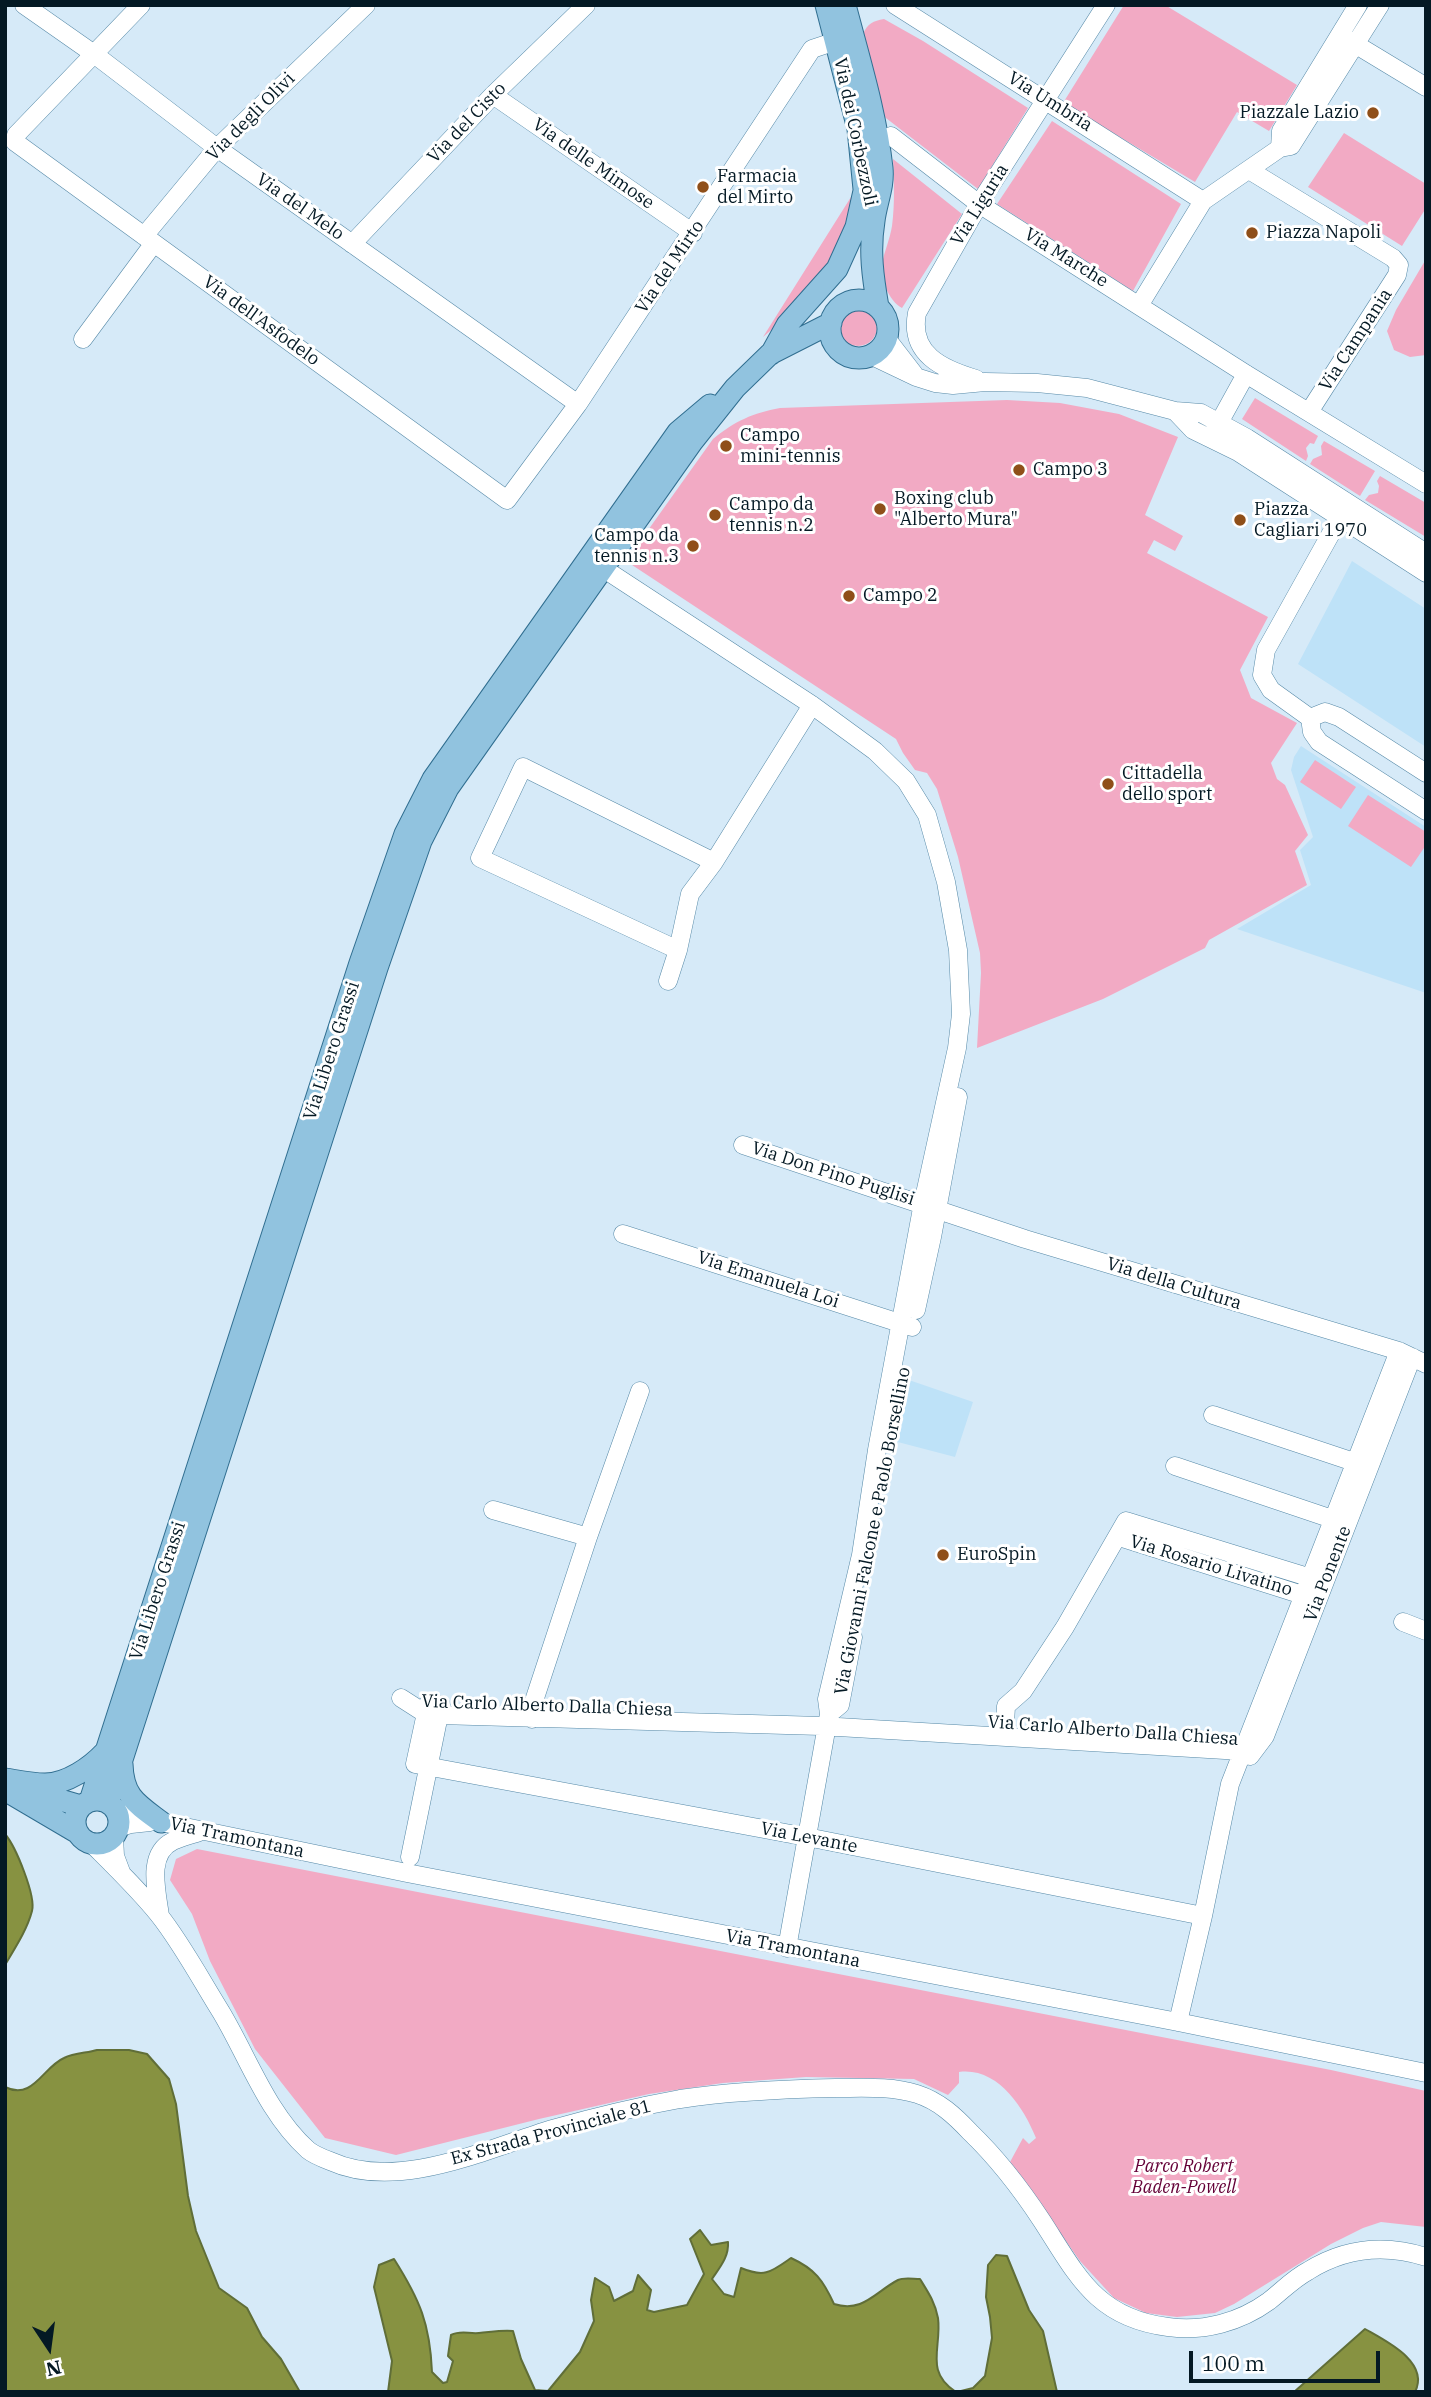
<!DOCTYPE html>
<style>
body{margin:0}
#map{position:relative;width:1431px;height:2397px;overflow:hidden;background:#d6eaf8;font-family:"IBM Plex Serif",serif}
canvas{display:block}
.frame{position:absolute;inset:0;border:7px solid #041924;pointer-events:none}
.north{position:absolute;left:14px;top:2313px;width:70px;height:70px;-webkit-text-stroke:5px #fff;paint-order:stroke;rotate:167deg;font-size:19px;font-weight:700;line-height:28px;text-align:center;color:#041924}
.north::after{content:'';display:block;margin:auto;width:24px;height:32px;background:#041924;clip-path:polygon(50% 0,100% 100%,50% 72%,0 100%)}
.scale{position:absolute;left:1189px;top:2351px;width:191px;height:32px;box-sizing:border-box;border:4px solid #041924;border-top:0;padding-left:9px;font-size:21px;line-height:24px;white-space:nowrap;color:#041924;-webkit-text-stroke:5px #fff;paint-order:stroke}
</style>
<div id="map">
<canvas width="1431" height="2397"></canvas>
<div class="frame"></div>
<div class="north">N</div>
<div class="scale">100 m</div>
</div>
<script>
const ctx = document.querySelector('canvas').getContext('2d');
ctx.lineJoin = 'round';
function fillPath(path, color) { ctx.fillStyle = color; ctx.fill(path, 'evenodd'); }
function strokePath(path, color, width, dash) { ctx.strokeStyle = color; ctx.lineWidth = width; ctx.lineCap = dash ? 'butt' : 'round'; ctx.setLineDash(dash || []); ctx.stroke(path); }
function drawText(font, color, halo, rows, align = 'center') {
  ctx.font = font + ' "IBM Plex Serif",serif'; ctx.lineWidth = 6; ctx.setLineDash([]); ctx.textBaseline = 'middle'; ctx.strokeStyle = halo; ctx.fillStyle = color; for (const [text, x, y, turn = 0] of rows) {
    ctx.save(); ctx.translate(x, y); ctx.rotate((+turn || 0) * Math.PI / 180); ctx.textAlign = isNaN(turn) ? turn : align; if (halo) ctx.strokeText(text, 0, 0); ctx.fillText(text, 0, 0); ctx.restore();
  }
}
fillPath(new Path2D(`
 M1352 561 1426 609V747L1298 664Z
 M1301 746 1426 827V993L1237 929 1311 885 1300 850 1313 837 1291 770 1294 757Z
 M906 1379 973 1402 955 1457 894 1441Z`), '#bee2f8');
fillPath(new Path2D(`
 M1124 5H1165L1297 85 1269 131 1237 112 1195 182 1063 103Z
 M884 19 923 41 1028 108 978 189 882 115 863 34C868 23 873 21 884 19Z
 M1052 121 1181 204 1133 291 997 204Z
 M1344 133 1426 184V208L1402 246 1308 187Z
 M893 159 962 214 902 308C889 301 880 279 882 264 884 252 890 239 892 226 895 204 894 181 893 159Z
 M851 197V210L836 260 789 315 763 337Z
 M1426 259V355L1410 357 1394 350 1387 331 1396 310Z
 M839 327a19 19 0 1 1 38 0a19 19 0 1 1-38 0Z
 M1255 398 1318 436 1314 444 1310 443 1306 448 1308 456 1306 461 1242 419Z
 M1007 400 1060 403 1119 414 1178 437 1145 515 1183 536 1175 551 1154 540 1147 553 1268 617 1240 670 1251 698 1297 723 1271 763 1277 779 1285 785 1308 835 1295 851 1307 885 1209 940 1205 948 1103 999 977 1048 981 973 980 953 958 857 937 789 927 773 915 770 903 753 896 739 626 561 713 439C735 421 753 413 780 408Z
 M1324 441 1375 471 1360 496 1310 464 1313 459 1322 455 1321 446Z
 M1380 476 1426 503V537L1365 500 1369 495 1378 493 1379 486 1377 481Z
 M1315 760 1356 787 1341 809 1300 782Z
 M1368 795 1426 832V845L1411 867 1348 826Z
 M197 1849 1331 2070 1426 2091V2227L1381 2222 1363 2228 1331 2244 1234 2304 1215 2313 1177 2317 1146 2313 1114 2298 1080 2261 1010 2162 1023 2138 1029 2144 1036 2138C1023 2106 997 2067 959 2072V2083L948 2095 914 2079 806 2077 723 2083 649 2094 539 2119 396 2155 325 2138 255 2049 210 1961 192 1914 170 1880 176 1859Z`), '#f2aac4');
const water = new Path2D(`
 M5 1834C16 1847 36 1896 32 1911 27 1930 15 1948 5 1965Z
 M97 2050H129L147 2054 169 2079 176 2104 188 2196 196 2231 219 2288 247 2308 262 2337 281 2359 300 2392H5V2087C33 2101 43 2067 64 2058 74 2053 87 2053 97 2050Z
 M700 2230 711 2245 728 2242C729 2257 720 2267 712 2279L724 2294 734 2297 741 2268C765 2278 771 2272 791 2258 815 2269 823 2280 834 2304 863 2313 875 2292 898 2280 904 2277 913 2279 920 2279 928 2292 935 2302 938 2318 942 2347 924 2372 956 2392H388L392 2361 374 2287 379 2265 394 2259C420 2300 430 2324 432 2372L443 2383 447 2382 453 2361 448 2356 451 2335C461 2330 468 2334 479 2333 491 2332 501 2330 513 2331L521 2359 535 2390 548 2391 580 2352 594 2321 591 2300 595 2278 609 2287 614 2301 633 2291 638 2275 651 2290 647 2310 654 2312 687 2305 704 2274 690 2239Z
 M996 2255 1007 2256 1029 2310 1043 2331 1057 2392H957L973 2388 985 2376 992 2338 990 2317 986 2297 988 2265Z
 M1365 2329C1386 2341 1430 2362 1415 2392H1294Z`);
fillPath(water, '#879241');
strokePath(water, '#606e38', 2);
const minor = new Path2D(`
 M24 5 94 54 217 148 578 404
 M141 5 16 135 15 142 507 500 578 404 812 49 836 41
 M895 5 1203 201
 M1345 38 1426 87
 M493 95 693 233
 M891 136 979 204 1246 374 1426 484
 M1280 148 1281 131 1358 5
 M1249 170 1393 258 1399 265 1397 275 1309 412
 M144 236 217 148 366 5
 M352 244 493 95 586 5
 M1140 304 1203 201 1280 148 1291 146 1380 5
 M83 339 154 243
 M887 339 914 374
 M872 356 916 377 935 383 953 385 985 382 1037 383 1087 388 1175 411 1201 413 1247 438 1426 553
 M976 379C942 369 909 354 917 313L979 204 1106 5
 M1175 411 1193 430 1238 452 1426 573
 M1214 432 1246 374
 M592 561 812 705 875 751 906 781 927 815 946 882 958 950 961 1014 957 1048 923 1203 877 1450 861 1555 827 1699 829 1714 787 1948
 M1310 718 1271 690 1262 675 1266 650 1339 519
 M1310 718 1312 732 1319 742 1426 811
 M1310 718 1325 712 1339 717 1426 773
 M678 950 480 858 523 767 714 862
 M668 981 678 950 690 894 714 862 812 705
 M743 1145 1025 1239 1399 1351 1426 1364
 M623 1234 912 1327
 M916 1310 932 1237 958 1097
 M1213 1415 1366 1466
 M1175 1466 1344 1523
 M493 1510 588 1537
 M1119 1537 1312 1598
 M1403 1622 1426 1631
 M401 1698 426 1714 439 1715 821 1726 1242 1751 1256 1748
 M428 1704 415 1764 807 1837 1203 1916
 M829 1714 840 1705 853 1637
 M532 1719V1707L588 1537 640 1391
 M1005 1724 1006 1706 1023 1691 1065 1627 1126 1521 1321 1581
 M1250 1756 1265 1736 1412 1357
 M114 1808 161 1822 407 1873 1178 2022 1426 2073
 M118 1828 131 1824 150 1822
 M114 1836 115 1856 121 1872
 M91 1843C114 1866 138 1889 159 1915 182 1944 201 1980 221 2012 248 2057 267 2113 308 2150 314 2155 322 2158 330 2161 398 2192 486 2149 552 2129 591 2118 641 2106 680 2099 732 2091 784 2089 836 2088 863 2088 891 2086 917 2094 939 2101 955 2116 970 2132 998 2159 1021 2189 1042 2221 1077 2275 1096 2318 1168 2327 1204 2332 1240 2322 1269 2301 1282 2291 1293 2279 1308 2271 1345 2248 1385 2244 1426 2257
 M410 1857 441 1705
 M160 1916C157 1892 146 1854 173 1841 181 1837 191 1835 199 1832
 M1178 2022 1203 1916 1230 1784 1399 1351`);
const major = new Path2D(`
 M826 5 858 129 864 189 874 218
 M845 5C859 59 876 113 882 168 884 187 876 203 874 221 869 251 873 278 878 307
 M830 329a29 29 0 1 1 58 0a29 29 0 1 1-58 0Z
 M771 354 787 325 837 269 856 227 864 191
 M122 1764C123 1797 137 1804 161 1822
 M5 1779C18 1781 32 1784 45 1784 67 1784 91 1767 105 1752
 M5 1790 78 1833
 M26 1790 81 1806
 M75 1822a22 22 0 1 1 44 0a22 22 0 1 1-44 0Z
 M90 1801 360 963 405 834 433 779 678 432 710 405
 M108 1803 377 968 421 841 448 788 692 442 735 388 770 354 831 323`);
strokePath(minor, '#5689a7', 19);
strokePath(major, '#306e90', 23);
strokePath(minor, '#fff', 18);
strokePath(major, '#91c3df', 21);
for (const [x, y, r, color] of [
 [1373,113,7,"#8f4f19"],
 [703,187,7,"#8f4f19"],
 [1252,233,7,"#8f4f19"],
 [726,446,7,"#8f4f19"],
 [1019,470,7,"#8f4f19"],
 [880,509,7,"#8f4f19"],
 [715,515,7,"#8f4f19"],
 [1240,520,7,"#8f4f19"],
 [693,546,7,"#8f4f19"],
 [849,596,7,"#8f4f19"],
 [1108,784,7,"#8f4f19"],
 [943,1555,7,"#8f4f19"]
]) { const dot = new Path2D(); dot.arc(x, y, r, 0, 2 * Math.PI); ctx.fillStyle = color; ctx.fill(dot); strokePath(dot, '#fff', 2.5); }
drawText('18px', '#041924', '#fff', [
 ["Via Umbria",1050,102,32],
 ["Via degli Olivi",251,117,-45],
 ["Via del Cisto",467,123,-46],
 ["Via dei Corbezzoli",855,132,78],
 ["Via delle Mimose",593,164,35],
 ["Via Liguria",980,205,-58],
 ["Via del Melo",300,207,35],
 ["Via Marche",1066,258,32],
 ["Via del Mirto",670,267,-56],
 ["Via dell'Asfodelo",261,321,36],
 ["Via Campania",1356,340,-57],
 ["Via Libero Grassi",332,1051,-72],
 ["Via Don Pino Puglisi",833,1174,18],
 ["Via Emanuela Loi",768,1280,18],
 ["Via della Cultura",1174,1284,17],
 ["Via Giovanni Falcone e Paolo Borsellino",873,1531,-79],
 ["Via Rosario Livatino",1211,1566,17],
 ["Via Ponente",1328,1574,-69],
 ["Via Libero Grassi",158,1591,-72],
 ["Via Carlo Alberto Dalla Chiesa",547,1706,2],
 ["Via Carlo Alberto Dalla Chiesa",1113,1731,4],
 ["Via Tramontana",237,1838,12],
 ["Via Levante",809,1838,11],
 ["Via Tramontana",793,1949,11],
 ["Ex Strada Provinciale 81",551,2133,-15]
]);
drawText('18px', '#041924', '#fff', [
 ["Piazzale Lazio",1359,113,"right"],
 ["Farmacia",717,177],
 ["del Mirto",717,198],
 ["Piazza Napoli",1266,233],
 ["Campo",740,436],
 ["mini-tennis",740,457],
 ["Campo 3",1033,470],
 ["Boxing club",894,499],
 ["\"Alberto Mura\"",894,520],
 ["Campo da",729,505],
 ["tennis n.2",729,526],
 ["Piazza",1254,510],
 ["Cagliari 1970",1254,531],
 ["Campo da",679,536,"right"],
 ["tennis n.3",679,557,"right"],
 ["Campo 2",863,596],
 ["Cittadella",1122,774],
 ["dello sport",1122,795],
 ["EuroSpin",957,1555]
], 'left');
drawText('italic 18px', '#640037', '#fff', [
 ["Parco Robert",1184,2167],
 ["Baden-Powell",1184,2188]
]);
</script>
